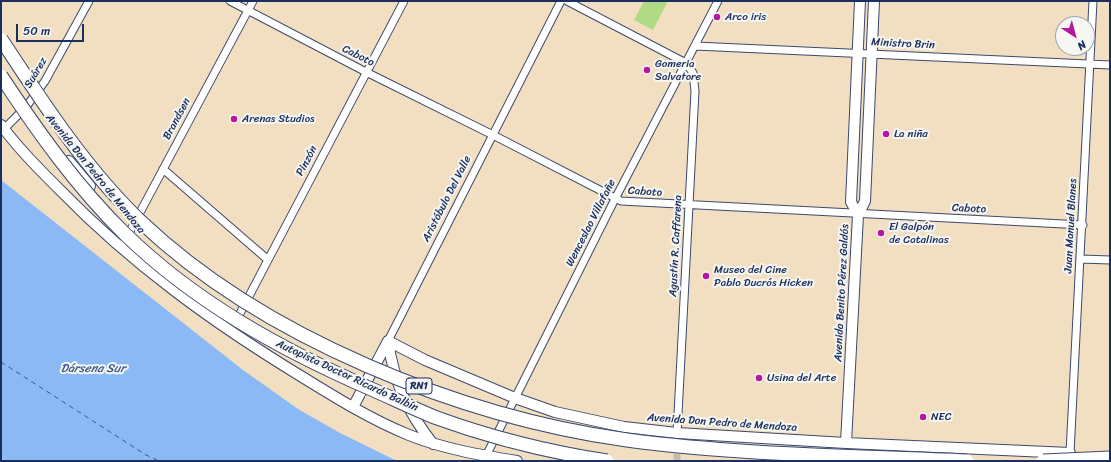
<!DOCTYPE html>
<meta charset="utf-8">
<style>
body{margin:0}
#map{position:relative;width:1111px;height:462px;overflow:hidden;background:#f2dec0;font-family:Sriracha,sans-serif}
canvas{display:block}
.frame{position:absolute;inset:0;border:2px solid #1b2f5e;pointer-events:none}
.north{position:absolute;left:1055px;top:16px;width:40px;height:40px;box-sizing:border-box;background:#f6f6f2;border:1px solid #9ea6b7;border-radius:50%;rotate:144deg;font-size:11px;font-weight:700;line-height:16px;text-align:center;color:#1b2f5e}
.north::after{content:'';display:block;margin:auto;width:14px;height:18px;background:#b5179e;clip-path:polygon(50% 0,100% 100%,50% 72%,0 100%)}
.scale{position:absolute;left:16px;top:24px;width:68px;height:18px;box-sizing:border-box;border:2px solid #1b2f5e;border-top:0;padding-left:5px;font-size:12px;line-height:14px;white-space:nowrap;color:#1b2f5e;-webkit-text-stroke:3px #f6f6f2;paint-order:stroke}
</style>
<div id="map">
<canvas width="1111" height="462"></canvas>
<div class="frame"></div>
<div class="north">N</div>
<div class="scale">50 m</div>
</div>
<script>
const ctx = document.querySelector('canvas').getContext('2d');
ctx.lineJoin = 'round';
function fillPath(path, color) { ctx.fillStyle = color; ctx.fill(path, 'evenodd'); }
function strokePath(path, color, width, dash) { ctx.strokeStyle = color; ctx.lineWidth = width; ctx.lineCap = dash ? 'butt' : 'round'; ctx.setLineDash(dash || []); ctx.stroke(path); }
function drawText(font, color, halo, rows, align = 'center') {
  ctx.font = font + ' Sriracha,sans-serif'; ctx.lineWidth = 4; ctx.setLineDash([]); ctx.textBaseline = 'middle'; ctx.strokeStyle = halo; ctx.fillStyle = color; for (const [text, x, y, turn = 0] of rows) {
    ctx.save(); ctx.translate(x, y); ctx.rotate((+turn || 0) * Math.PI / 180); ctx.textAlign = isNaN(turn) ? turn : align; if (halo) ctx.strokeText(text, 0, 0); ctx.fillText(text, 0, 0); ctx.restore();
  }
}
fillPath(new Path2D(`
 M644 1H668L653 30 634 20Z`), '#b1da85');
fillPath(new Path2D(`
 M1 180 243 370 298 409 340 433 397 461H1Z`), '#8ab9f5');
strokePath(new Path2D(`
 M1 362 146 455 159 461`), '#3c588b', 1, [5, 4]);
strokePath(new Path2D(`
 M677 461V433`), '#c7bbac', 7, [7, 3.5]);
const minor = new Path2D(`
 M230 1 366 72 493 135 621 201 1083 225
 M567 1 686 63 693 73 695 91 677 433
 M695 46 1110 65
 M4 129 26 107 45 81 89 1
 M163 169 267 259
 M121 248 253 1
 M1081 259 1110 260
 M236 321 404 1
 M388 341 561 1
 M1070 453 1093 1
 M486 456 615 199 718 1`);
const secondary = new Path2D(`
 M1 125C18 148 39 169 60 190 133 265 215 324 304 378 338 399 372 420 409 435 444 449 480 455 517 461
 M69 161 90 186
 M858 215 851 202 860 1
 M388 341 425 360 515 398 555 412 624 427 677 433 846 443 1070 453
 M388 341C394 382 407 411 433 444
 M353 407 388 341
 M846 443 858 215 865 201 874 1`);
strokePath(minor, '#3b496d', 9);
strokePath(secondary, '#3b496d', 12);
strokePath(minor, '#fff', 7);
strokePath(secondary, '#fff', 10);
const motorwayBridge = new Path2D(`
 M1 39C43 103 85 168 140 221 263 338 461 417 627 440 740 455 854 456 967 461
 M1 76C38 132 77 187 125 234 195 302 280 349 369 388 392 398 414 409 437 418 492 438 549 452 607 461
 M1043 461 1110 458`);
strokePath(motorwayBridge, '#3b496d', 15, []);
strokePath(motorwayBridge, '#fff', 13);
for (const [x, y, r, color] of [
 [717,17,4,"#b5179e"],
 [647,70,4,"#b5179e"],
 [234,119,4,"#b5179e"],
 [886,134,4,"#b5179e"],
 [881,233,4,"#b5179e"],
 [706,276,4,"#b5179e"],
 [759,378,4,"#b5179e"],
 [923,417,4,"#b5179e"]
]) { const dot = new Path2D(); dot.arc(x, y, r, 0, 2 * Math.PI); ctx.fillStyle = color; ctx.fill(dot); strokePath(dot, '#f6f6f2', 1.5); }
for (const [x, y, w] of [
 [419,386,26]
]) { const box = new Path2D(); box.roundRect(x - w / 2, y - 8, w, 16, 3); ctx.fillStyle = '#f6f6f2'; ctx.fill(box); strokePath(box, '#1b2f5e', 1); }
drawText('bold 10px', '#1b2f5e', null, [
 ["RN1",419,386]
]);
drawText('11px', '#1b2f5e', '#f6f6f2', [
 ["Arco iris",725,17],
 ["Gomeria",655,64],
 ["Salvatore",655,77],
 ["Arenas Studios",242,119],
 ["La niña",894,134],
 ["El Galpón",889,227],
 ["de Catalinas",889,240],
 ["Museo del Cine",714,270],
 ["Pablo Ducrós Hicken",714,283],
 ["Usina del Arte",767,378],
 ["NEC",931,417]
], 'left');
drawText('11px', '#1b2f5e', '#f6f6f2', [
 ["Ministro Brin",903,44,3],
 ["Caboto",358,56,27],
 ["Suárez",36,73,-59],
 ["Brandsen",177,119,-62],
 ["Pinzón",307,161,-62],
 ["Avenida Don Pedro de Mendoza",95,174,51],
 ["Caboto",645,192,4],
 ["Aristóbulo Del Valle",447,199,-63],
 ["Caboto",969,209,3],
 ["Wenceslao Villafañe",591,223,-63],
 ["Juan Manuel Blanes",1071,226,-87],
 ["Agustín R. Caffarena",676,246,-87],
 ["Avenida Benito Pérez Galdós",842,293,-87],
 ["Autopista Doctor Ricardo Balbín",347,376,25],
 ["Avenida Don Pedro de Mendoza",722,423,4]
]);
drawText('italic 12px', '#3c588b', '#f6f6f2', [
 ["Dársena Sur",93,369]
]);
</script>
